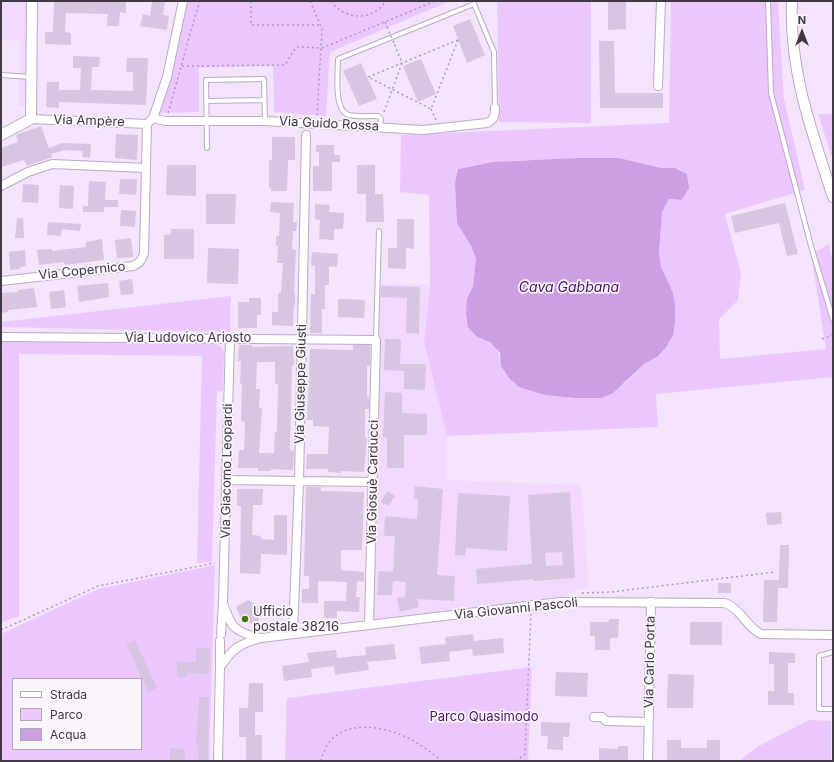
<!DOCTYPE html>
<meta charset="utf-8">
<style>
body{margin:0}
#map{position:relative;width:834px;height:762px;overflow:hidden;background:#f3e3fb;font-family:Inter,sans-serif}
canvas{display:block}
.frame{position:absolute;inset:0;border:2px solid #403844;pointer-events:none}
.legend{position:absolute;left:12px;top:678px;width:130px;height:72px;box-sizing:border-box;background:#f9f5fb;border:1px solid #afa9b2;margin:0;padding:5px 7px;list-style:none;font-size:12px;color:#403844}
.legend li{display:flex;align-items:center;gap:8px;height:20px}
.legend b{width:20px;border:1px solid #afa9b2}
.north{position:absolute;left:782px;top:12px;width:40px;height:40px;-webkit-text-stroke:3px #f9f5fb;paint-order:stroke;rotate:0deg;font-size:11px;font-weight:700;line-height:16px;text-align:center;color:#403844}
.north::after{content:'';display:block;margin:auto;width:14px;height:18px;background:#403844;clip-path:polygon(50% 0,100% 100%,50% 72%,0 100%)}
</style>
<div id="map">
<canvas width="834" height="762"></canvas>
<div class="frame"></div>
<ul class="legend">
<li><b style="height:5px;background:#fff"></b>Strada</li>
<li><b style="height:11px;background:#ecc7ff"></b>Parco</li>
<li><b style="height:11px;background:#cc9ee4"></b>Acqua</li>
</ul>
<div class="north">N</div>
</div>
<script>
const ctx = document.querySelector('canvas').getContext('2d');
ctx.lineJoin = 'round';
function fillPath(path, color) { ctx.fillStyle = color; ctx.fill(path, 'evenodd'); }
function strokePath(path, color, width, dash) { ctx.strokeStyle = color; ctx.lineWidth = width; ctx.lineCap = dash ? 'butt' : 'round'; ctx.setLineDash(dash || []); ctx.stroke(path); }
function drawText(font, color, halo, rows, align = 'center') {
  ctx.font = font + ' Inter,sans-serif'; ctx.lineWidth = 3.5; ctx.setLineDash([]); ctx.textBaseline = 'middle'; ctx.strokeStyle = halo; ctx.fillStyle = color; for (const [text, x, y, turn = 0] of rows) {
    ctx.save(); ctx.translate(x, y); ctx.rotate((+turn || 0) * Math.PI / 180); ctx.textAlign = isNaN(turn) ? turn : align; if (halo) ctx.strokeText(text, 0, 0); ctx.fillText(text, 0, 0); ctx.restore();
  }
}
fillPath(new Path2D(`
 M1 1H32L31 106H19L20 41 1 40Z
 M380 284 430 285 424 342 447 436V480L581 485 589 588 575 590 561 600 371 623Z`), '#f1d9fd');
fillPath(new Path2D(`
 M187 1H450L330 52 326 116 274 112 273 66 199 68V112L160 113 172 76Z
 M497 1H591V123L499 122Z
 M671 1H778L784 99 805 190 725 214 741 274 738 300 719 319 720 359 826 349 811 254 829 244 833 264V377L656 394 658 427 447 436 424 342 430 285 429 195 400 192 401 135 669 123ZM577 158H619L661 168H675L687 174 689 188 682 200 669 199 662 212 659 253 661 267 666 280 673 335 657 357 644 364 625 383 588 398H574L545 395 533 390 501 366C499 347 495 343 477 337L467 299 473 286 476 259 471 246 457 223 455 183 458 169C497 158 538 161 577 158Z
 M818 114H833V160Z
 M231 296 230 332 1 327V322Z
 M1 341 217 344C222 347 224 349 224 354L223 391 217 392 212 562 197 563 202 356 19 354V616L1 623Z
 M215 565 209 761H1V634L98 589ZM13 679H141V749H13Z
 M532 667 528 761H285L287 698Z
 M809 720 831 721V761H739L757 747Z`), '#ecc7ff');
fillPath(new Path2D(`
 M577 158H619L661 168H675L687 174 689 188 682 200 669 199 662 212 659 253 661 267 673 293 675 306V321L673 335 666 347 657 357 644 364 613 393 601 398H574L545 395 519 387 509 378 501 366 500 353 490 342 477 337 468 327 466 313 467 299 473 286 476 259 471 246 457 223 455 183 458 169 492 162Z`), '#cc9ee4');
fillPath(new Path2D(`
 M54 1 126 2V13L120 12 119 26H107L108 14 66 13 65 32 71 33V45L45 44V32H53Z
 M152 1H165L163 15 169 16 167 30 140 26 143 14 150 16Z
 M608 1H626V29L608 30Z
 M470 19 485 55 467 63 453 26Z
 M599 41H614L615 93H663V108H600Z
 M73 56 100 57 99 67H92L91 90 133 91V72H126L127 58H148L146 105 59 102V108L46 107 47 82H59V90H80L81 68H73Z
 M421 59 436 94 418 102 403 66Z
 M361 63 377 99 359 106 343 71Z
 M41 126 49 148 62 143 91 144 90 158 82 157 83 151 65 150 51 154 52 157 27 166 24 160 1 167V148L18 142 16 135Z
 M116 134 138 135 137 160 115 158Z
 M272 137H295V160H288L287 191H271V188H269V160H272Z
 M316 145H334V155H340V162H332V191H313V166H319V152H316Z
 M167 165H196V196L166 195Z
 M357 165H375V194H383L384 222H366V194H357Z
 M120 179H137L136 195 119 194Z
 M89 181 106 182 105 200H118V207H104V212H83V206H88Z
 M23 184 39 185 38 203 22 202Z
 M60 185 74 186 73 209 59 208Z
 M206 194H236L235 224H206Z
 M271 202 294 203 293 222H297L296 231H293L292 249 296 250 294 293H295V306L294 305 293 326 272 325V312H278V293H281L283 263H277L278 246H276V236H279L280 213 270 212Z
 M785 203 798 254 787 256 779 223 735 233 731 216Z
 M315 204 330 205 329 212 344 213 343 229H334V240L319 239 320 220 315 219Z
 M121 210 136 211 135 227 120 226Z
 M17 218H23L24 238H15Z
 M397 219H414V249L406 248V269L388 268V248H397Z
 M48 222 81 224 80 231 62 229 61 236 47 235Z
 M171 229H194V259H164V235L171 234Z
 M131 238 133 257 117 258 115 240Z
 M102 239 104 260 65 265 64 262 39 265 37 250 52 249V251L86 247V242Z
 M208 248 239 249 238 284 207 283Z
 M25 250 26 266 20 267V269L10 270 9 252Z
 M312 252 338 254 337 267 329 266V285H325V309H322V333H310L311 294H315V266L311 265Z
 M132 279 134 294 121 295 119 281Z
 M108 283 109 297 79 302 77 286Z
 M381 286 420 287 419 334 406 333 407 298 381 297Z
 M34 288 37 307 8 310V312L1 313V293L18 292V290Z
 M64 290 66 307 51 309 49 292Z
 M249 298H261V315H257V328H238V302H249Z
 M338 299 365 300 364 318 338 317Z
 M385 339H401L400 364H426L425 390 404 389V371L384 370Z
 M239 345H252V347L293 346 294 365H292L290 450 294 451 293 470 271 469V471H258V468H238L239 450H244L245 422 241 421 242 384H240L241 361H238ZM257 362H275V384H278L277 432H275L274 453H259L262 408H259L260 389H256Z
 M353 345H370V366H367V397H369V409H365V438H367L364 472 341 471V473L328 472V469H306L307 454H328L329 427 313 426V420H307L310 349 353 350Z
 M385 392 402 393V413L427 414V435H404V468H387V438H383Z
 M415 486 443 489 437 575 455 576 454 601 417 599 419 607 400 612 397 598 405 597 406 582 393 581 392 595H377L379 571 393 572 395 536H384L385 516 417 519 418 499H414Z
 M306 487H321V491L364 492 362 550H341V570L364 572V582L357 581 356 597H360L359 612 337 611V618H324V601H346L347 582 318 581V603H302V589H309V576H304Z
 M237 489H263L262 505H253L252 535 261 536V539L274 540V515H287V555L261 554 260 574 240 573 241 506H237Z
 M387 491 395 496 388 506 381 502Z
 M570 492 575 578 533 581V579L477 584 476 569 532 564 528 495ZM562 552 563 565 546 566 545 553Z
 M458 493 510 496 507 551 466 548 465 556 455 555Z
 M781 512 782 524 767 525 766 513Z
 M780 545H789L788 588H778L777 622H763L764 580H779Z
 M718 583H731V593H718Z
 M248 600 262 608 257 626 250 623 240 617 236 607Z
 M609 619H619L618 638H610V650H595V636H590V622H609Z
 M690 622H722V645H690Z
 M473 634 474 641 503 638 504 653 473 656 472 649 449 652 450 661 421 664 419 647 446 644 445 637Z
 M135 640 157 688 148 692 126 644Z
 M394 644 396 659 367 662 369 670 335 675 334 666 311 669 312 677 284 681 282 666 309 662 307 653 336 650 337 658 366 655 365 647Z
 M196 647 210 648 209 674 187 673V677H177V662H196Z
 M769 652 795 653V663H788V693H794V705H768V691H774V664H769Z
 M556 672 588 673 587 697 555 696Z
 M668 674 694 675 693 708H667Z
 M249 683H263V712H255V735H262V761H246V737H239V708H248Z
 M199 697H209L208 761H198V746H196Z
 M541 722 570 723 569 737H563V750L547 749 548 736H541Z
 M667 740H681V748H707V740H720V761H667Z
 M618 746H628V761H599V748L618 749Z
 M170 748 185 749V760H170Z`), '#d8c5e2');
const service = new Path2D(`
 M768 1 771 93 811 246 833 320
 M1 75 31 77
 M206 101 264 100
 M380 127 381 119 378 116C369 116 358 117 349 115 333 110 338 72 338 59L474 4 494 52 495 108
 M207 148 206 80 264 79 265 121
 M376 340 379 231
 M833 652 819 656V709H833`);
const minor = new Path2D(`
 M658 86 661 1
 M153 118 165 121H265L423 130 487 123C494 120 495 116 495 108
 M31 119 147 124
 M149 122 153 118 167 77 183 1
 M1 186 28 172 52 164 146 168
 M1 281 133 266C140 263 142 260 144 253L147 124
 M1 337 376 340 369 625
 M226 480 373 482
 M223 603 230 338
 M221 634 223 603C231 627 234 632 260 638
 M293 634 299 481 306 135
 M220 641V667C233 648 239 644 261 638L560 602 724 603C740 607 746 627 761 634L833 635
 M594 717H602L606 721 648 722
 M218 761 220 667
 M648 761 651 602`);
const tertiary = new Path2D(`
 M792 1C789 71 812 132 833 197
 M1 135 31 119 32 1`);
strokePath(service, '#bcaac6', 6);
strokePath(minor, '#bcaac6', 10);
strokePath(tertiary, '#bcaac6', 12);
strokePath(new Path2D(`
 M251 1V25H319
 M310 1 322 29 317 116
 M331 1C345 21 373 21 386 1
 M385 22 387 27
 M458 40 431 109 368 77Z
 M182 66 285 65 296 47 322 48 435 1
 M431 109 436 120
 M384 112 402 63 394 43
 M168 113C179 76 188 38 200 1
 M822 339 833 335
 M582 593 611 592 775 572
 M1 630 98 586 215 563
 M321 761C330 718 378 723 408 738 420 744 431 752 442 761
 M516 761 525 754 531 613`), '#ab9eb1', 1.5, [2, 3]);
strokePath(service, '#fff', 4);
strokePath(minor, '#fff', 8);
strokePath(tertiary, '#fff', 10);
strokePath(new Path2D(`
 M387 27 394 43`), '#ab9eb1', 1.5, [2, 3]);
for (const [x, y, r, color] of [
 [245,619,4,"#417809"]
]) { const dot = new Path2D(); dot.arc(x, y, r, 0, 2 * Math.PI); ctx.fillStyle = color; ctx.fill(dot); strokePath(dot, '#f9f5fb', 1.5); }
drawText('13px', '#403844', '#f9f5fb', [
 ["Via Ampère",89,121,2],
 ["Via Guido Rossa",329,124,3],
 ["Via Copernico",82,271,-6],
 ["Via Ludovico Ariosto",188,338],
 ["Via Giuseppe Giusti",301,384,-89],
 ["Via Giacomo Leopardi",227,471,-89],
 ["Via Giosuè Carducci",373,482,-89],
 ["Via Giovanni Pascoli",516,609,-6],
 ["Via Carlo Porta",650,662,-89]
]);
drawText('13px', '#403844', '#f9f5fb', [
 ["Ufficio",253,612],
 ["postale 38216",253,627]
], 'left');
drawText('13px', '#4f1466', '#f9f5fb', [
 ["Parco Quasimodo",484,717]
]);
drawText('italic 14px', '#4d1265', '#f9f5fb', [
 ["Cava Gabbana",569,288]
]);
</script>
